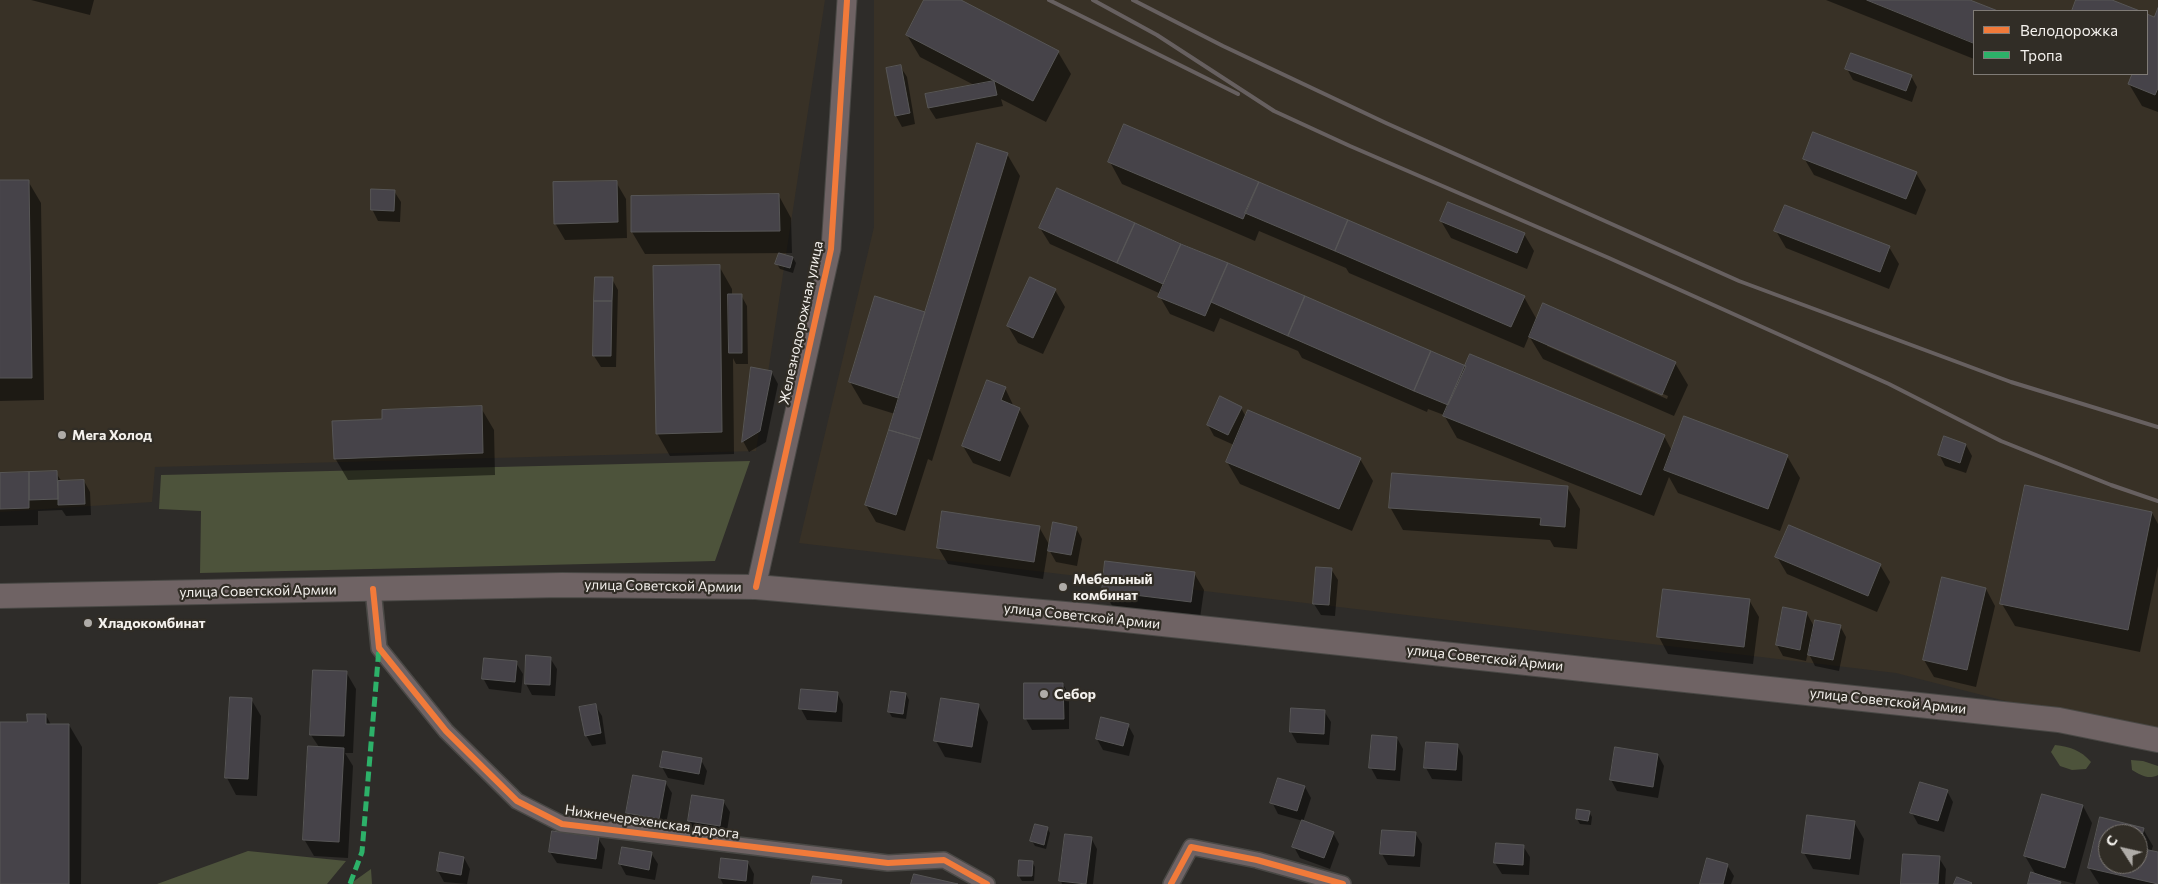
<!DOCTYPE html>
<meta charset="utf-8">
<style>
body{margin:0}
#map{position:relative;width:2158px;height:884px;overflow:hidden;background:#2e2c29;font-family:Commissioner,sans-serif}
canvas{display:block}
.legend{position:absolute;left:1973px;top:10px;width:175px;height:65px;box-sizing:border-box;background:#312d26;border:1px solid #7f7b76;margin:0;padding:6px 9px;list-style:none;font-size:15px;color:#f4f1ed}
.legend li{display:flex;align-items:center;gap:10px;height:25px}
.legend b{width:25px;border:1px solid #7f7b76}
.north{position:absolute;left:2098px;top:824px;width:50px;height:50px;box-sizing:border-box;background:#312d26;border:1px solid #7f7b76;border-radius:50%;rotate:305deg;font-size:14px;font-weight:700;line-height:20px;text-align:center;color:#f4f1ed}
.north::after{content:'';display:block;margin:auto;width:18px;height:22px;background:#afaca8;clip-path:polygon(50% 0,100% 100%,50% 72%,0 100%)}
</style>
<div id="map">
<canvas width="2158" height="884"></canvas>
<ul class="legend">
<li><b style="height:6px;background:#f17a3a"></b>Велодорожка</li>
<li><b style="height:6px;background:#2db169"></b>Тропа</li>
</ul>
<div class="north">С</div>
</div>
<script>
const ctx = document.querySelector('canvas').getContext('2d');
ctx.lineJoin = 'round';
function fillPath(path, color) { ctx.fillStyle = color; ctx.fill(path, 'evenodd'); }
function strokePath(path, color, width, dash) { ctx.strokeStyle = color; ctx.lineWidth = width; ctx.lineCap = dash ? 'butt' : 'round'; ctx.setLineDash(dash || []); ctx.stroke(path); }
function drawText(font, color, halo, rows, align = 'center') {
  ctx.font = font + ' Commissioner,sans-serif'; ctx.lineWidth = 4.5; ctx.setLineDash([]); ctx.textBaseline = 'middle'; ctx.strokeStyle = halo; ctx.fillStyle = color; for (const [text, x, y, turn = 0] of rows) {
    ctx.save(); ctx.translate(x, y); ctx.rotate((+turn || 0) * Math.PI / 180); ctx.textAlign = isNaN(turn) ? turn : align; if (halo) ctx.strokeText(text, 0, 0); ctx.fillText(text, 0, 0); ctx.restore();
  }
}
fillPath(new Path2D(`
 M0 0H825L756 451 155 467 152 502 0 512Z
 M874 0H2158V740L1896 673 799 543 874 227ZM1974 11H2147V74H1974Z`), '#383126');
fillPath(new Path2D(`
 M750 461 715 561 200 573 201 511 159 509 161 475Z
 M2055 745C2070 747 2081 750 2091 762L2086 769 2072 770 2060 766 2051 752Z
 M2131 760 2143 761 2158 766V775C2149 780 2140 775 2132 770Z
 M248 851 346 861 327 884H157Z
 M371 869 372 884H350Z`), '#4d533b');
fillPath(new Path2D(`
 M31 0H94L90 15Z
 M925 0H958L1058 52 1071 74 1046 122 1001 99 1003 106 936 119 929 108 976 86 920 57 907 35Z
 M1826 0H1967L1995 11H1974V59Z
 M2078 0H2108L2136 11H2073Z
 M2158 12V112L2142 106 2129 84 2133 74H2147V15L2155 19Z
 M900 66 907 77 915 124 902 127 896 116Z
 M1847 69 1911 76 1917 87 1912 102 1853 80Z
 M1007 154 1020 176 932 461 928 459 905 531 876 522 866 505 895 414 863 404 850 382 876 298 926 313Z
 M1804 158 1916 173 1926 190 1916 215 1814 175Z
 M1110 162 1524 297 1537 320 1675 363 1688 385 1674 416 1543 359 1529 336 1524 348 1349 273 1346 268 1259 231 1255 241 1122 184ZM1547 343 1668 396 1667 399 1547 346Z
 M0 181H28L41 203 44 400 0 401Z
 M616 182 626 199 627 238 565 240 555 223Z
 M1058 190 1466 367 1664 436 1672 451 1787 456 1800 478 1780 531 1678 493 1669 477 1654 516 1457 438 1444 415 1428 409 1427 412 1302 358 1298 351 1220 318 1214 332 1170 314 1160 297 1161 294 1050 244 1040 228Z
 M394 191 401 202 400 222 378 221 372 209Z
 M779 196 791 218 792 253 645 254 632 232Z
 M1441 221 1524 234 1534 251 1527 269 1451 238Z
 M1776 231 1889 247 1899 264 1889 289 1786 248Z
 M793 258 796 263 793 273 780 269 777 264Z
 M719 266 732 289V295H741L747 306 748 364H736L733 358 734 454 670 456 657 433Z
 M612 279 618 290 616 367H601L594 356Z
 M1055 290 1065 307 1043 354 1018 343 1008 326Z
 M772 373 778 384 766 442 749 452 743 441Z
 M1005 388 1014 407 1019 409 1029 426 1010 477 973 463 963 446Z
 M481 408 494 430 495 475 348 480 335 458 384 420Z
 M1241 408 1246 417 1360 459 1373 481 1352 531 1240 484 1227 462 1234 445 1214 436 1208 425Z
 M1966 445 1972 456 1966 473 1945 466 1939 454Z
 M56 473 62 482 84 481 90 492 91 515 66 516 62 510 38 511V525L0 526V474Z
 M1567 487 1580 509 1577 549 1554 547 1550 540 1403 530 1390 507Z
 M2152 513 2158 524V566L2140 652 2015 626 2002 604Z
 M1039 527 1050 546 1076 528 1082 539 1077 566 1056 562 1048 548 1043 579 948 564 938 547Z
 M1777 557 1880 565 1890 582 1877 612 1787 574Z
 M1331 569 1338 580 1335 616 1321 615 1314 604Z
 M1194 573 1204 590 1200 618 1113 607 1103 591Z
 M1986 589 1995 606 1976 687 1934 677 1924 660Z
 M1749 600 1759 617 1753 664 1668 654 1659 637Z
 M1807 614 1815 628 1840 626 1846 637 1839 671 1815 666 1808 652 1806 661 1783 656 1777 645Z
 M550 658 557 669 555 696 532 695 526 684Z
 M516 663 523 674 521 693 489 689 483 678Z
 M346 672 356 689 353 753H345L353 766 348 858 314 856 304 839 319 747 311 735Z
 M1063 684 1069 695V729L1032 730 1026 719Z
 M837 693 843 704 842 722 807 720 801 709Z
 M906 694 909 700 906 719 892 717 889 712Z
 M251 699 261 716 257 796 236 795 227 778Z
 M595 705 602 716 606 744 592 746 586 735Z
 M978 705 988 722 981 763 945 757 936 741Z
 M1292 709 1324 711 1331 722 1329 745 1297 743 1291 732Z
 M46 715 51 725H69L82 747 81 884H0V724H28Z
 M1128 725 1134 736 1129 756 1103 750 1097 739Z
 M1397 738 1403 749 1400 781 1377 779 1371 768Z
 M1457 745 1463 756 1462 781 1432 779 1426 768Z
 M1658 755 1664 766 1658 798 1617 791 1611 780Z
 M701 760 707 771 704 785 668 778 662 767Z
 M665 782 672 793 665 829 634 824 628 812Z
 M1305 787 1311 798 1303 822 1333 833 1339 844 1330 869 1300 858 1294 847 1303 821 1278 814 1272 802Z
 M1947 791 1953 802 1944 832 1918 824 1912 813Z
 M2043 795 2083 806 2092 823 2075 884 2049 877 2048 879 2060 884H2029L2036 875 2025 856Z
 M723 801 730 812 726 837 695 832 689 821Z
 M1589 812 1592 817 1591 825 1580 824 1577 819Z
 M2101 819 2143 829 2153 846 2151 852 2158 854V884H2099L2089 868ZM2108 834H2138V864H2108Z
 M1854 822 1864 839 1859 875 1813 869 1804 853Z
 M1047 828 1050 833 1046 849 1035 846 1032 841Z
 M1383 831 1415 833 1422 844 1420 867 1388 865 1382 854Z
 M598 838 605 849 602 869 557 863 550 852Z
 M1091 838 1097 849 1093 884H1062L1061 881Z
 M1523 846 1530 857 1529 875 1502 874 1495 863Z
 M651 853 658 864 655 880 626 875 620 864Z
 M464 858 470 869 467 884 444 882 438 871Z
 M1939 858 1946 869 1945 884H1902Z
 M1032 862 1035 867 1034 881H1022L1019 876Z
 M748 863 754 874 753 884H723L720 878Z
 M1727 865 1734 876 1731 884H1701Z`), '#0007');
const building = new Path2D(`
 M924 0H961L1059 51 1033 101 906 35Z
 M1867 0H1970L1998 11H1974V43Z
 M2076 0H2112L2140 11H2072Z
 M2158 8V88L2155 95 2128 84 2132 74H2147V14L2154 17Z
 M1851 53 1912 75 1906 91 1845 69Z
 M901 65 910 113 895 116 886 68Z
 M994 81 997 95 928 108 925 94Z
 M1124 124 1259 182 1243 219 1108 162Z
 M1813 132 1917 172 1906 199 1803 159Z
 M977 143 1008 153 920 439 889 430Z
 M0 180H29L32 378H0Z
 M617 181 618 222 554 224 553 182Z
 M1259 182 1348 220 1335 251 1245 213Z
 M1057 188 1135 223 1117 263 1039 228Z
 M371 189 395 190 394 211 371 210Z
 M779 194 780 231 631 232V196Z
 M1448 202 1525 233 1517 253 1440 221Z
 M1785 205 1890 246 1880 272 1774 231Z
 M1348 220 1525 296 1511 327 1335 251Z
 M1135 223 1181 244 1163 284 1117 263Z
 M1181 244 1228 263 1205 316 1158 297Z
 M779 253 793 257 790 268 775 264Z
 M1228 263 1305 296 1288 336 1211 302Z
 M720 265 722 432 656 434 653 266Z
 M595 277H613L612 301H594Z
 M1030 277 1056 289 1033 338 1007 326Z
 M728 294H742V353H729Z
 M875 296 925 312 898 398 849 382Z
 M1305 296 1431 351 1414 391 1288 336Z
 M594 301H612L611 356H593Z
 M1543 303 1676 362 1662 395 1529 337Z
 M1431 351 1466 366 1448 405 1414 391Z
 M1470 354 1665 435 1641 495 1443 416Z
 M751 367 772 371 760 431 742 442Z
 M987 380 1006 387 1001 400 1020 408 1000 461 962 446Z
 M1220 396 1242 407 1228 435 1207 425Z
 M482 406 483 453 334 459 332 421 382 419V410Z
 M1248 410 1361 458 1339 509 1226 462Z
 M1684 416 1788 455 1768 509 1664 470Z
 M889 430 920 439 896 515 865 505Z
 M1944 436 1966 444 1960 463 1938 455Z
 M57 471 58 499 29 500V472Z
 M29 472V508L0 509V473Z
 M1392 473 1568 486 1565 527 1540 525 1541 518 1389 508Z
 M84 480 85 504 58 505V481Z
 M2025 485 2152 512 2128 630 2000 604Z
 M942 511 1040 526 1034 562 937 548Z
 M1053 522 1077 527 1071 555 1048 551Z
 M1789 525 1881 564 1868 596 1775 557Z
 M1105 561 1195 572 1191 602 1102 591Z
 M1316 567 1332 568 1329 605 1313 604Z
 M1942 577 1986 588 1967 670 1923 660Z
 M1663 589 1750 599 1744 647 1657 637Z
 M1783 607 1807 612 1800 650 1776 645Z
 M1815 620 1841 625 1833 660 1808 655Z
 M526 655 551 657 550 685 525 684Z
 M484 658 517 661 515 682 482 679Z
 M313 670 347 671 344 736 310 735Z
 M1024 683H1063L1064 719H1024Z
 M801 689 838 692 836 712 799 709Z
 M891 691 906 693 903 714 888 712Z
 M230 697 252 698 248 779 225 778Z
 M941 698 979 704 972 747 934 741Z
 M596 704 601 733 585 736 579 707Z
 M1291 708 1325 710 1324 734 1290 732Z
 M27 714H46V724H69V884H0V722H27Z
 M1101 717 1129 724 1123 746 1096 739Z
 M1372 735 1397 737 1395 770 1369 768Z
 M1426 742 1458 744 1456 770 1424 768Z
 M308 746 344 748 339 842 303 840Z
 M1615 747 1658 754 1653 787 1610 780Z
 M663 751 702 758 699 774 660 767Z
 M633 775 666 781 659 819 626 813Z
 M1278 778 1305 786 1297 811 1270 803Z
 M1920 782 1948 790 1938 821 1910 813Z
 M2042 794 2083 805 2065 868 2024 856Z
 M692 795 724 800 720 826 688 821Z
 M1577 809 1590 811 1588 821 1576 819Z
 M1807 815 1855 821 1850 859 1802 853Z
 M2100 817 2144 828 2139 848 2158 852V884L2088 868ZM2108 834H2138V864H2108Z
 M1302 820 1334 832 1324 858 1292 847Z
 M1035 824 1048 827 1044 845 1030 841Z
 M1382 830 1416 832 1414 856 1380 854Z
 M552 831 599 837 596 859 549 852Z
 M1065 834 1092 837 1086 884 1059 881Z
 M1496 843 1524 845 1523 865 1494 863Z
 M622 847 652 852 649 870 619 864Z
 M440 852 464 857 461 875 437 871Z
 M1903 854 1940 856 1938 884H1901Z
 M721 858 748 861 746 881 719 878Z
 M1707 858 1728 864 1723 884H1700Z
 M1019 860 1033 861 1032 876H1018Z
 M2031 872 2061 882 2060 884H2028Z
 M914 874 958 884H911Z
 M813 876 842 880 841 884H811Z
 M1957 877 1972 883 1971 884H1954Z`);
fillPath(building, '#464349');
strokePath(building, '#575656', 1);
const minor = new Path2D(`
 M373 589 379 648 446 731 517 801 562 824 888 863 944 860 987 884
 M1171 884 1191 847 1257 860 1343 884`);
const tertiary = new Path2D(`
 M756 587 831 249 847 0`);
const primary = new Path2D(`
 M0 596 562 585 756 587 1088 616 2059 720 2158 740`);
strokePath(minor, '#494845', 18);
strokePath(tertiary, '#494845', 21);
strokePath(primary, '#494845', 26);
strokePath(minor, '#6f6364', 15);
strokePath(tertiary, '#6f6364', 19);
strokePath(primary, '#6f6364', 24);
strokePath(new Path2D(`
 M1049 0 1238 94
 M1093 0 1157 35 1274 111 1350 146 1609 258 1889 384 2001 441 2111 485 2158 501
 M1133 0 1223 46 1386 123 1739 281 2011 382 2158 427`), '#676060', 4);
strokePath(new Path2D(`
 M350 884 362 852 379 648`), '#2db169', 5, [10, 5]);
strokePath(new Path2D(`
 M756 587 831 249 847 0
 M373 589 379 648 446 731 517 801 562 824 888 863 944 860 987 884
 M1171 884 1191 847 1257 860 1343 884`), '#f17a3a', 6);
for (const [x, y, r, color] of [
 [62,435,5,"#afaca8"],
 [1063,587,5,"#afaca8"],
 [88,623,5,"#afaca8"],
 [1044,694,5,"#afaca8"]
]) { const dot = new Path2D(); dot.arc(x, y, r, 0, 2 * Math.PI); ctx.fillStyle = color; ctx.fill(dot); strokePath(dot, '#312d26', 2); }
drawText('14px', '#f4f1ed', '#312d26', [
 ["Железнодорожная улица",801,323,-78],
 ["улица Советской Армии",663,586,1],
 ["улица Советской Армии",258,591,-1],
 ["улица Советской Армии",1082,616,6],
 ["улица Советской Армии",1485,658,6],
 ["улица Советской Армии",1888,701,6],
 ["Нижнечерехенская дорога",652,822,8]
]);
drawText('bold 14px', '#f4f1ed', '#312d26', [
 ["Мега Холод",72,435],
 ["Мебельный",1073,579],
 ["комбинат",1073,595],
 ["Хладокомбинат",98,623],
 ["Себор",1054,694]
], 'left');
</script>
